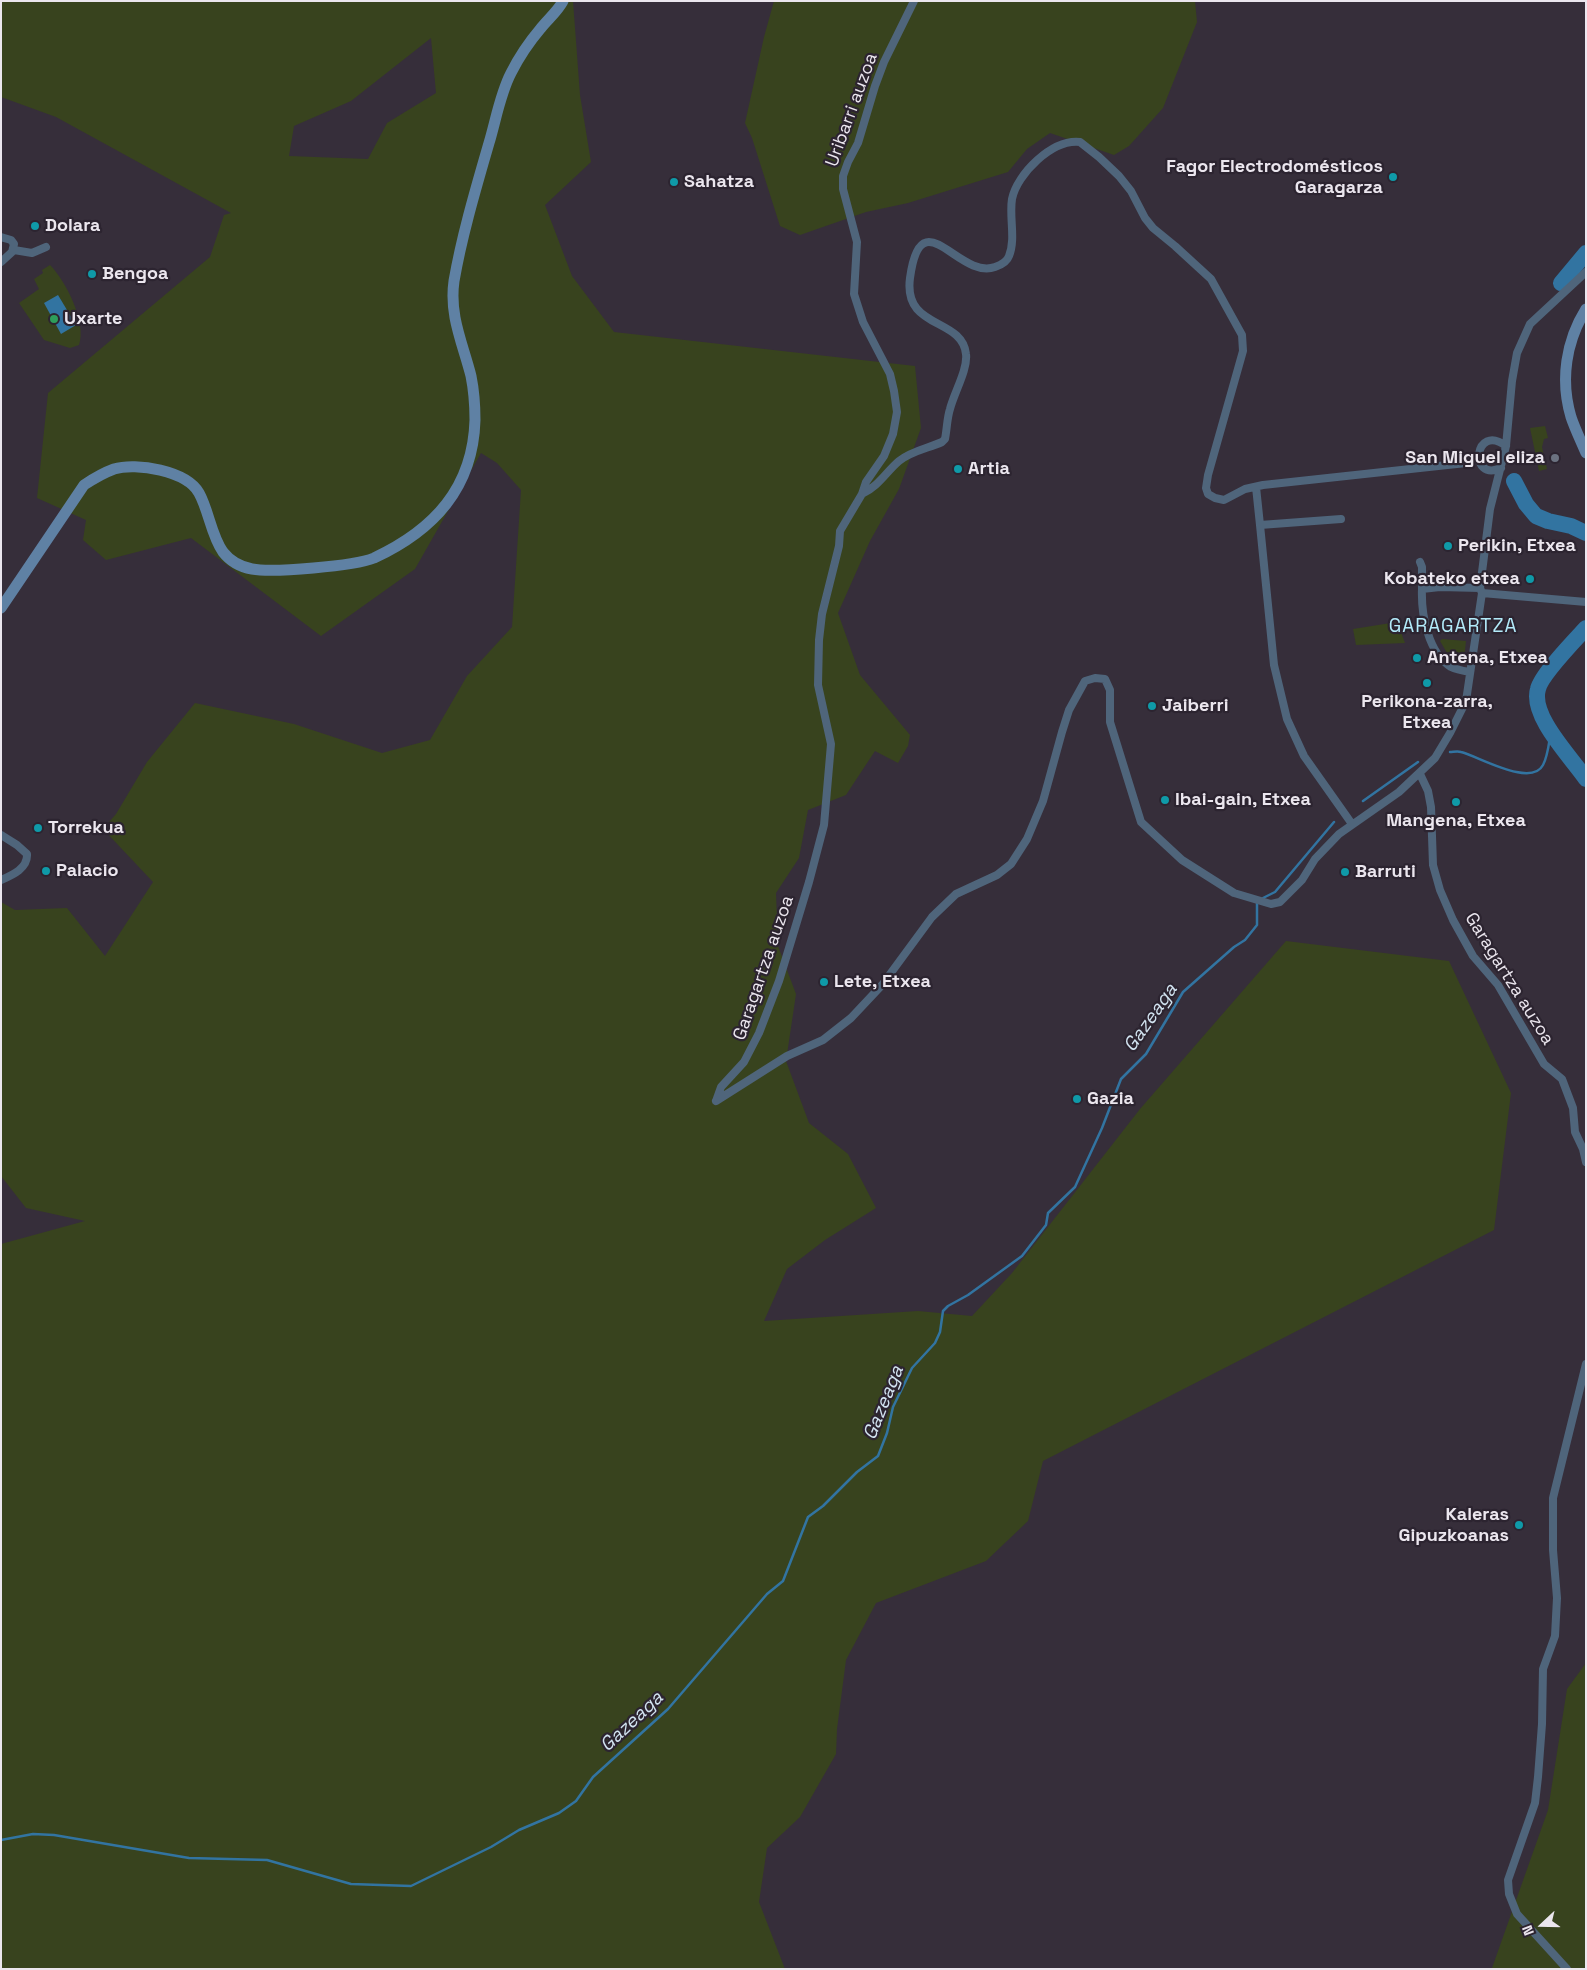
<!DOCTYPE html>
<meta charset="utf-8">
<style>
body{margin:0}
#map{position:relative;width:1587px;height:1970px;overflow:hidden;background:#362e3a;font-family:"Space Grotesk",sans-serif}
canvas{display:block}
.frame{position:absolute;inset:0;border:2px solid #ebe6ee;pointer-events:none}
.north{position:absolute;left:1517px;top:1900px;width:50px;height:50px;-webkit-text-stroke:4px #2c2430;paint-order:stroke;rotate:249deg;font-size:14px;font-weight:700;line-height:20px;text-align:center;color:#ebe6ee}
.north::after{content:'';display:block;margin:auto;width:18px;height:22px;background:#ebe6ee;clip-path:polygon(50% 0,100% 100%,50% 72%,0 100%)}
</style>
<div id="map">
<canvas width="1587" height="1970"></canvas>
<div class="frame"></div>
<div class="north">N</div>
</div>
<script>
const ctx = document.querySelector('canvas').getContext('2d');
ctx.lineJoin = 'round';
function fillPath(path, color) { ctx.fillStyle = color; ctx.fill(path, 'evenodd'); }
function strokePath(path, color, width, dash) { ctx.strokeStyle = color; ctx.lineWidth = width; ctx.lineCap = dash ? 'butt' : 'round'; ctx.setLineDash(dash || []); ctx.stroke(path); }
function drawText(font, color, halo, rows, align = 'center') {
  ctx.font = font + ' "Space Grotesk",sans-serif'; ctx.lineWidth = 4.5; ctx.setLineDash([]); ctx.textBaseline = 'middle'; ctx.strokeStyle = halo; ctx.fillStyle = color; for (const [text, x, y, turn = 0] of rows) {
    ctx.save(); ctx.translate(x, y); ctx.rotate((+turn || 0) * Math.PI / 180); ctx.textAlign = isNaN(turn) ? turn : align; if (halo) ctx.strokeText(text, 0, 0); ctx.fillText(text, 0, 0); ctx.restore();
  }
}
fillPath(new Path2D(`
 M1 1H573L580 95 591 162 545 205 572 276 614 332 915 366 921 428 899 489 870 541 838 613 860 675 910 735 908 746 898 763 875 751 846 795 808 810 799 858 776 893 778 946 796 994 786 1061 809 1123 848 1154 876 1208 825 1240 787 1269 764 1321 918 1311 972 1316 1012 1273 1140 1109 1286 941 1449 961 1511 1093 1494 1230 1043 1461 1028 1521 986 1561 876 1603 846 1660 837 1729 836 1754 800 1817 767 1848 759 1902 785 1969H1V1244L85 1221 26 1208 1 1176V902L15 910 67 908 105 956 153 882 103 829 116 814 147 762 195 703 294 724 382 753 430 740 467 676 512 627 521 490 497 463 481 453 415 569 321 636 191 538 106 560 83 540 86 520 37 498 48 393 210 257 224 215 231 213 56 117 1 97ZM431 38 436 93 387 123 368 159 289 156 294 126 351 101Z
 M774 1H1195L1197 22 1163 108 1129 146 1114 155 1050 133 1027 149 1008 172 908 203 866 212 800 235 780 226 752 138 745 123 764 37Z
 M50 265C66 281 87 323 79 345L70 348 44 340 19 303 39 289 34 279 43 273 42 270Z
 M1545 426 1548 438 1544 439 1542 447 1547 469 1539 471 1530 428Z
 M1397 622 1405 643 1356 645 1353 629Z
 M1442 639 1466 641 1464 659 1450 658 1440 641Z
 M1586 1663V1969H1489L1492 1968 1548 1810 1567 1689Z`), '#38431e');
fillPath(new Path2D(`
 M58 295 76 325 61 334 44 303Z`), '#3274a1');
strokePath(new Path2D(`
 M1450 752C1453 752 1458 751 1461 752 1478 756 1531 788 1543 765 1548 756 1549 742 1551 731
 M1363 801 1418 762
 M1263 898 1275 892 1334 822
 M1 1840 33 1834 54 1835 189 1858 267 1860 351 1884 411 1886 491 1847 519 1830 559 1813 576 1801 593 1777 668 1709 767 1594 783 1581 808 1517 823 1506 857 1472 878 1456 887 1433 893 1407 912 1368 935 1343 940 1332 943 1311 948 1306 968 1295 1022 1256 1046 1225 1048 1213 1075 1187 1102 1128 1121 1079 1146 1054 1183 992 1234 947 1245 940 1257 925V903`), '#3274a1', 2.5);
strokePath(new Path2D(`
 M1561 283 1586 253
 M1514 481 1526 504 1536 516 1548 521 1571 526 1586 533
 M1586 628C1575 640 1541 675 1538 689 1530 716 1571 757 1586 779`), '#3274a1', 16);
strokePath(new Path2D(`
 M1 237 11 240 14 244 12 252 1 262
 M14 250 32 253 46 247
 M1501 468C1468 483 1474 422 1506 446
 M1256 487 1260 525 1341 519
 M862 494C879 486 886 472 899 461 911 451 929 448 942 442L945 439C947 429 947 418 950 409 954 393 968 369 966 354 962 317 903 330 910 278 921 197 958 280 995 267 1001 265 1007 262 1009 256 1016 239 1009 217 1012 199 1017 174 1052 139 1080 142L1099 157 1119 176 1131 191 1145 218 1153 228 1175 246 1211 279 1242 335 1243 351 1208 475 1206 488 1208 494 1215 498 1224 500 1245 489 1263 485 1466 463 1479 459
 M1260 525 1274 665 1287 719 1304 756 1352 824
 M1420 562 1422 567V589
 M1482 593 1586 602
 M1470 672C1464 671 1457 670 1451 667 1428 653 1421 614 1422 589L1440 587 1480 588
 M1420 774 1428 791 1431 807 1433 865 1440 890 1453 920 1473 956 1498 985 1544 1064 1562 1079 1573 1108 1575 1132 1583 1149 1586 1162
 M1 835 17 845 27 854C28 868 13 875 1 880
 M716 1101 787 1056 823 1040 851 1018 882 985 932 917 956 894 997 875 1011 864 1027 839 1043 801 1062 732 1069 710 1085 681 1095 678 1105 679 1110 690V722L1141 822 1182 860 1234 893 1271 904 1280 902 1302 880 1315 859 1339 834 1399 792 1435 758 1450 733 1466 701 1482 593 1480 588 1490 509 1506 446 1512 381 1517 353 1530 324 1586 272
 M716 1101 721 1087 744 1062 759 1033 779 981 809 882 824 825 831 744 818 685 819 640 822 614 839 546 840 531 862 494 866 482 884 456 893 434 897 412 894 391 890 374 863 322 854 294 857 242 843 189V176L848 162 858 143 875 86 884 62 914 1
 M1567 1969 1517 1914 1509 1894 1508 1880 1535 1803 1538 1777 1542 1724 1543 1669 1555 1636 1557 1598 1553 1550V1498L1586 1364`), '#4f657b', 8);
strokePath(new Path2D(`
 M1586 309C1566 341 1560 380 1571 417 1575 429 1581 441 1586 453
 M1 608 84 485C93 479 103 473 114 469 136 462 187 471 199 493 209 511 211 535 223 552 230 561 241 567 252 569 273 573 354 566 374 558 434 530 473 488 475 420 475 406 474 391 471 376 463 344 449 316 454 281 462 235 476 188 489 143 496 120 500 94 511 73 519 57 530 41 541 28 548 19 558 11 563 1`), '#5f81a4', 11);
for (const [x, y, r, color] of [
 [1393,177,5,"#0f9aa8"],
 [674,182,5,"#0f9aa8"],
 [35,226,5,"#0f9aa8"],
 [92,274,5,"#0f9aa8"],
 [54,319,5,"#2e9e5b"],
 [1555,458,5,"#6b7280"],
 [958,469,5,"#0f9aa8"],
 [1448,546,5,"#0f9aa8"],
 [1530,579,5,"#0f9aa8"],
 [1417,658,5,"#0f9aa8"],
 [1427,683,5,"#0f9aa8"],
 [1152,706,5,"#0f9aa8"],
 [1165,800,5,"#0f9aa8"],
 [1456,802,5,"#0f9aa8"],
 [38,828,5,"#0f9aa8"],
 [46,871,5,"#0f9aa8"],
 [1345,872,5,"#0f9aa8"],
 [824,982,5,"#0f9aa8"],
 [1077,1099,5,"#0f9aa8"],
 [1519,1525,5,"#0f9aa8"]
]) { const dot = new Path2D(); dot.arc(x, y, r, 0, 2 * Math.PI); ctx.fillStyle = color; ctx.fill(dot); strokePath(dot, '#2c2430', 2); }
drawText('18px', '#ebe6ee', '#2c2430', [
 ["Uribarri auzoa",852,110,-70],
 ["Garagartza auzoa",764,968,-71],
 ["Garagartza auzoa",1509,979,58]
]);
drawText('bold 18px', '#ebe6ee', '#2c2430', [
 ["Fagor Electrodomésticos",1383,167,"right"],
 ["Garagarza",1383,188,"right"],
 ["Sahatza",684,182],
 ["Dolara",45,226],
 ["Bengoa",102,274],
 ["Uxarte",64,319],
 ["San Miguel eliza",1545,458,"right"],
 ["Artia",968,469],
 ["Perikin, Etxea",1458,546],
 ["Kobateko etxea",1520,579,"right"],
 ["Antena, Etxea",1427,658],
 ["Perikona-zarra,",1427,702,"center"],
 ["Etxea",1427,723,"center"],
 ["Jaiberri",1162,706],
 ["Ibai-gain, Etxea",1175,800],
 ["Mangena, Etxea",1456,821,"center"],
 ["Torrekua",48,828],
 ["Palacio",56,871],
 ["Barruti",1355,872],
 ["Lete, Etxea",834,982],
 ["Gazia",1087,1099],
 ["Kaleras",1509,1515,"right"],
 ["Gipuzkoanas",1509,1536,"right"]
], 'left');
ctx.letterSpacing = '1px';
drawText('19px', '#b3ebfa', '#2c2430', [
 ["GARAGARTZA",1453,627]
]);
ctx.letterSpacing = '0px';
drawText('italic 19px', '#d2e3f0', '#2c2430', [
 ["Gazeaga",1151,1018,-55],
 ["Gazeaga",884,1403,-68],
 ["Gazeaga",632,1722,-43]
]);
</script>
